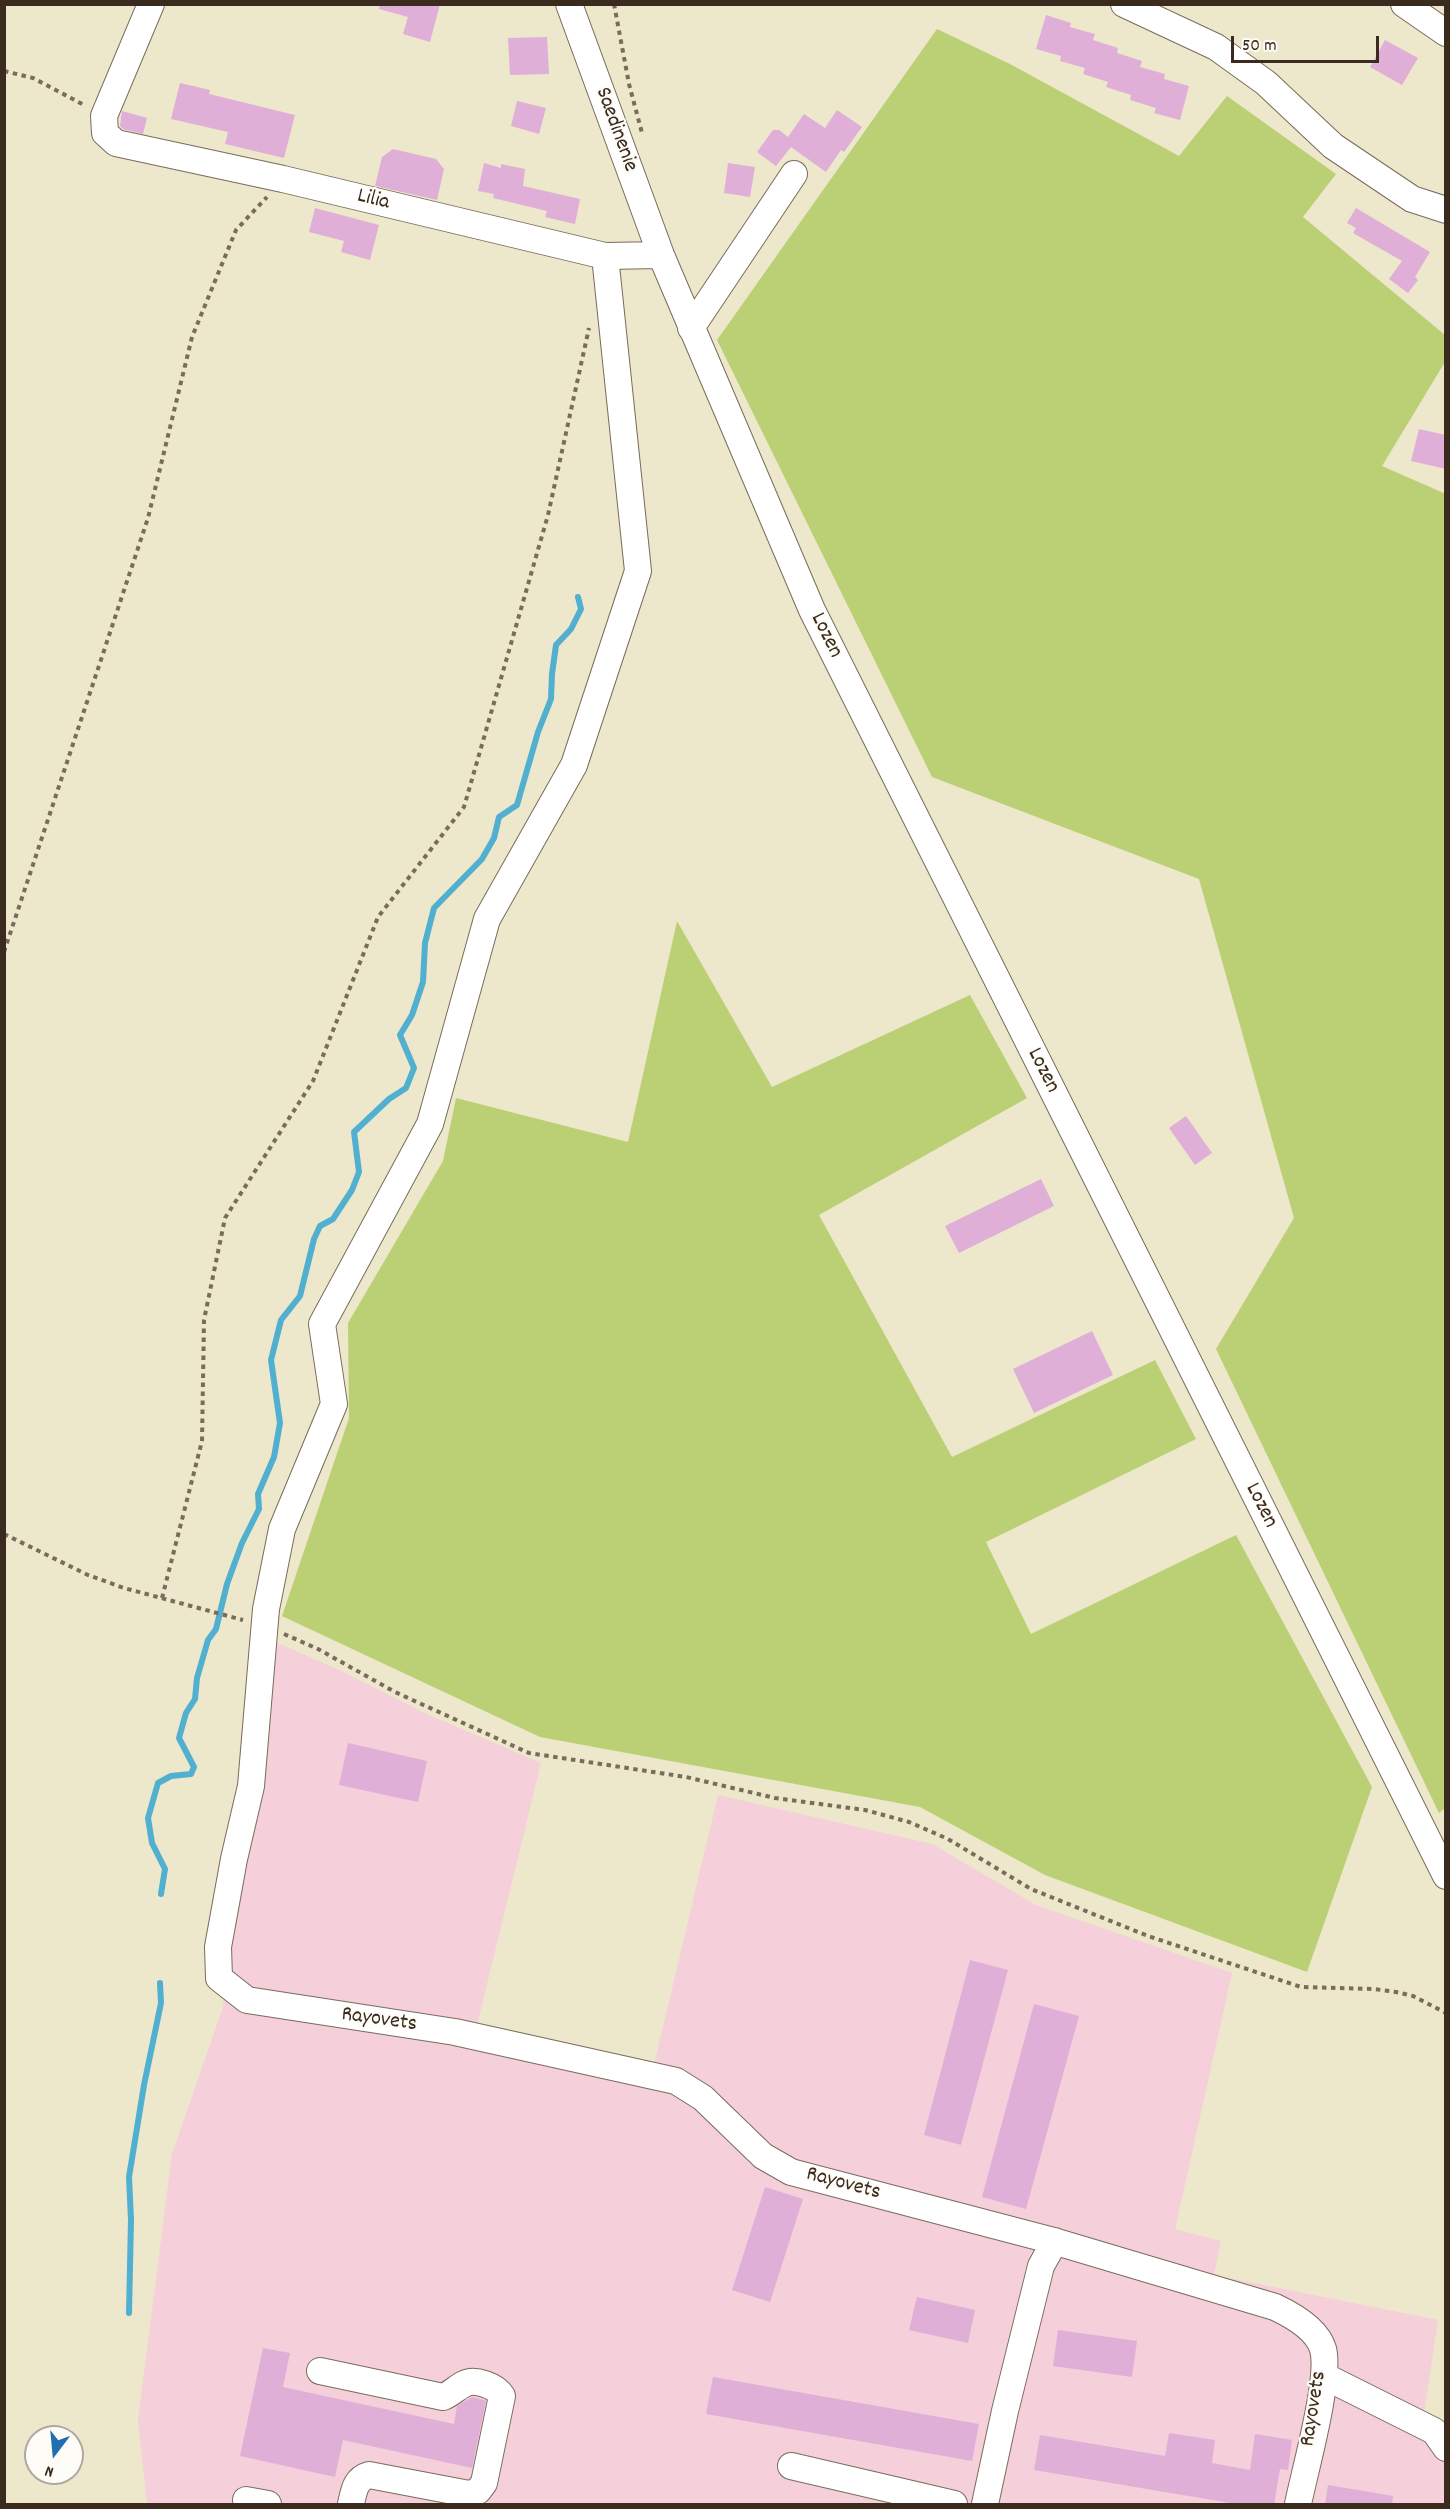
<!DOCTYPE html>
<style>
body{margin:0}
#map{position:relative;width:1450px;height:2509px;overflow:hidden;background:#ede7cb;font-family:Dekko,sans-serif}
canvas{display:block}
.frame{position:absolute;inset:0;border:6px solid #3b2a1e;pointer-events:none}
.north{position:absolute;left:24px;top:2425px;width:60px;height:60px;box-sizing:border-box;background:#fdfcf7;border:2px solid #afa8a0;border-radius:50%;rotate:196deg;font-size:16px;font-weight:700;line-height:24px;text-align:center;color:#3b2a1e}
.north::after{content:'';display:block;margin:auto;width:21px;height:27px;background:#1f6fb2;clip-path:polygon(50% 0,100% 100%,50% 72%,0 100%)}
.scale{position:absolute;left:1231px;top:36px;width:148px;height:27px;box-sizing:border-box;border:3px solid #3b2a1e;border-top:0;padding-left:8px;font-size:18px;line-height:21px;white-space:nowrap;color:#3b2a1e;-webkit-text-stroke:4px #fdfcf7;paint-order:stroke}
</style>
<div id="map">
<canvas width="1450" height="2509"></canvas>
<div class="frame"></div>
<div class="north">N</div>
<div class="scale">50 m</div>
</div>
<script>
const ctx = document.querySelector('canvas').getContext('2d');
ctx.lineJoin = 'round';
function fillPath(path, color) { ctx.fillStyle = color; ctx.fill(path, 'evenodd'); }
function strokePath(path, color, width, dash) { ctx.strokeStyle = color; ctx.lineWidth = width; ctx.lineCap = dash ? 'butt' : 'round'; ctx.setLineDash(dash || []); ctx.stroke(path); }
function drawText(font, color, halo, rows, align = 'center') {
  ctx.font = font + ' Dekko,sans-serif'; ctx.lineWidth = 4.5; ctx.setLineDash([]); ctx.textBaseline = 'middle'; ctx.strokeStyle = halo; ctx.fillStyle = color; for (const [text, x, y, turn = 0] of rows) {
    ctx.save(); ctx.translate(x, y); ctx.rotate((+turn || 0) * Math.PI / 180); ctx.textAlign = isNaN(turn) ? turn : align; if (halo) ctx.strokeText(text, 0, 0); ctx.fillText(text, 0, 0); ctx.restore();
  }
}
fillPath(new Path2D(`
 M277 1643 335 1668 429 1715 541 1763 476 2029 654 2065 718 1795 932 1844 1036 1905 1232 1973 1175 2229 1221 2241 1214 2275 1438 2320 1424 2414 1445 2434V2504H147L138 2420 172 2154 223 2007 233 1896 257 1787Z`), '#f5cfd9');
fillPath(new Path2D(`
 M937 29 1010 64 1179 156 1227 96 1336 174 1303 217 1445 335V362L1382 466 1446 494V1807L1439 1813 1216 1349 1294 1218 1199 879 932 777 717 340Z
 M677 921 772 1087 970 995 1027 1098 819 1215 952 1457 1155 1360 1196 1439 986 1542 1031 1634 1236 1535 1372 1787 1307 1972 1045 1875 920 1807 540 1737 282 1616 349 1418 348 1323 443 1161 456 1098 628 1142Z`), '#bbd074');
strokePath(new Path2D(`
 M161 1894 165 1869 152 1843 148 1818 158 1783 171 1776 191 1774 194 1767 179 1738 186 1713 195 1699 197 1678 208 1640 216 1629 227 1584 242 1543 259 1509 258 1494 274 1457 280 1423 271 1360 281 1320 300 1296 314 1239 320 1226 333 1219 352 1190 359 1172 354 1132 389 1099 406 1088 414 1068 400 1035 412 1015 423 982 425 943 434 908 482 859 494 838 499 817 517 805 538 732 551 699 552 674 556 645 571 629 581 609 578 597
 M129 2313 131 2220 129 2177 144 2085 161 2003 160 1983`), '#51afd0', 6);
fillPath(new Path2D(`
 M380 4H440L430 42 403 34 408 17 379 9Z
 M1046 15 1071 23 1070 27 1095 34 1093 40 1118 48 1117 53 1142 61 1140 67 1165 74 1164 79 1189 86 1180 120 1154 113 1156 108 1130 100 1131 95 1106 87 1108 82 1083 74 1085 68 1060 61 1061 56 1036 49Z
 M547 37 549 74 510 75 508 38Z
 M1385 40 1418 58 1402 85 1370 67Z
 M180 83 210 90 209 94 295 115 284 158 225 144 228 132 171 119Z
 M517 101 546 108 539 134 511 126Z
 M837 110 862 127 844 152 841 150 826 172 791 147 776 166 757 152 773 130H779L788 137 804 114 825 128Z
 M122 111 147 118 143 134 123 129 120 126Z
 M393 149 436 159 444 169 437 200 375 186 382 157Z
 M484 163 501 168V164L525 169 523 186 580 199 575 224 545 217 547 211 493 198 494 194 478 191Z
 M728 163 755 167 750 197 724 193Z
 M315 208 379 225 370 260 341 252 344 241 309 232Z
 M1356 208 1430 252 1415 277 1418 280 1408 293 1389 279 1402 261 1353 233 1356 228 1347 223Z
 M1419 429 1446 435V469L1411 461Z
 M1186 1116 1212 1153 1195 1165 1169 1128Z
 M1041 1179 1054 1206 959 1253 945 1226Z
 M1092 1331 1113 1375 1034 1413 1013 1369Z
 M348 1743 427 1761 418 1802 339 1785Z
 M970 1960 1008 1970 961 2145 924 2135Z
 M1034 2004 1079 2016 1026 2209 982 2197Z
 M765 2187 803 2199 770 2302 732 2290Z
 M917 2297 975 2310 968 2343 909 2330Z
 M1058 2330 1137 2341 1132 2377 1053 2366Z
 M263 2348 290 2353 283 2387 454 2424 457 2406 472 2397 484 2400 486 2401 472 2468 343 2440 335 2477 240 2456Z
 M713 2377 979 2424 972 2461 706 2414Z
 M1169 2433 1215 2440 1212 2463 1250 2470 1255 2434 1292 2440 1288 2470 1280 2469 1274 2505H1242L1034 2470 1040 2435 1165 2456Z
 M1328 2485 1393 2496 1392 2505H1325Z`), '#e0afd7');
const minor = new Path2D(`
 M151 4 104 116 105 133 116 143 283 179 605 256 661 255
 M569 4 661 255 812 610 1446 1876
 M1124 4 1216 47 1266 83 1333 146 1412 199 1446 210
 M1404 4 1446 33
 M605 256 638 571 574 765 487 919 430 1124 322 1324 334 1404 282 1529 266 1609 251 1786 234 1859 218 1947 219 1978 247 2000 455 2032 676 2081 703 2098 763 2156 791 2172 1050 2240 1275 2307C1292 2315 1317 2329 1323 2349 1331 2378 1305 2470 1298 2504
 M691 328 794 174
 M320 2371 443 2397C451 2394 456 2388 464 2384 475 2378 496 2386 502 2396L484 2483 478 2491 469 2494 369 2475C355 2479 354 2491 351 2504
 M1324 2376 1434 2431 1446 2448
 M791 2466 954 2504
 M246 2500 268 2504
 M985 2504 1005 2411 1041 2266 1055 2241`);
strokePath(minor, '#796c5b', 28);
strokePath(new Path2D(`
 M614 4 629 84 642 133
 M4 71 33 78 84 105
 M1445 924 1446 925
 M4 952 148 518 192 337 236 230 267 197
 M4 1534 88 1575 124 1588 243 1620
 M162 1598 202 1441 204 1320 225 1218 313 1081 378 917 464 807 548 515 589 328
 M284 1634 318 1649 395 1692 529 1753 686 1777 775 1798 865 1810 909 1822 948 1839 1031 1889 1148 1936 1301 1987 1374 1989 1396 1992 1413 1996 1446 2013`), '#796c5b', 4, [4.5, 4.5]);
strokePath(minor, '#fff', 26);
drawText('22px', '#3b2a1e', '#fdfcf7', [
 ["Saedinenie",615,130,70],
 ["Lilia",373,201,14],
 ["Lozen",825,636,64],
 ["Lozen",1042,1071,63],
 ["Lozen",1260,1506,63],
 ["Rayovets",379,2021,8],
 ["Rayovets",843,2185,15],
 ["Rayovets",1315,2409,-81]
]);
</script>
